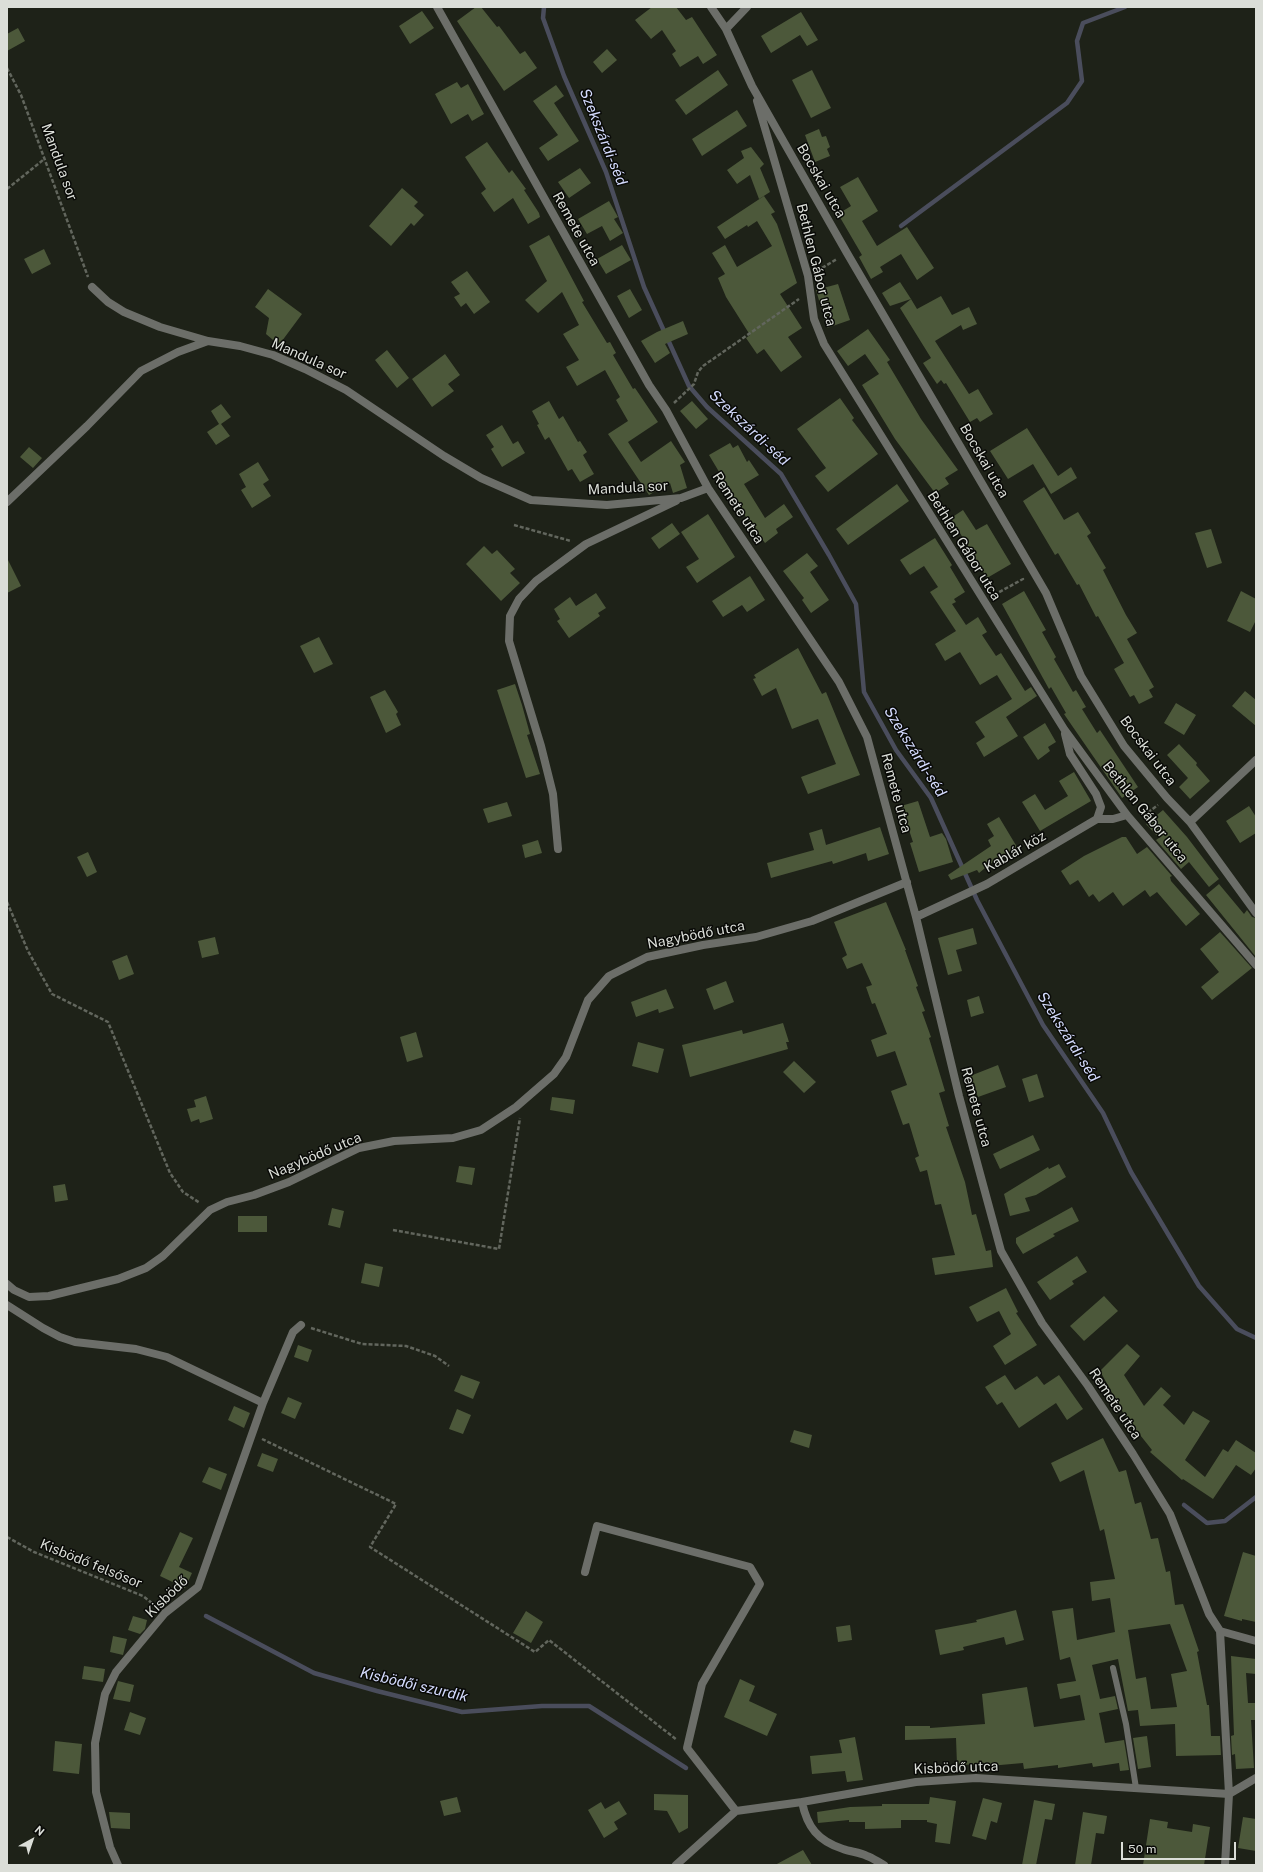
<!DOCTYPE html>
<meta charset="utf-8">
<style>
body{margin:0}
#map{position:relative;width:1263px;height:1872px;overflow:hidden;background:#1e2218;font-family:"Public Sans",sans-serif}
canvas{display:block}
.frame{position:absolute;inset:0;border:8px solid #dbded8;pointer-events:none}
.north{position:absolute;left:12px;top:1820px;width:40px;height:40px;-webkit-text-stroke:3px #090a07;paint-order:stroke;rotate:40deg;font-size:11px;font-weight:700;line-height:16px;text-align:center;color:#dbded8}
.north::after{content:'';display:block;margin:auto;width:14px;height:18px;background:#dbded8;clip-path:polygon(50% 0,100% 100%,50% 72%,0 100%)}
.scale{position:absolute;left:1121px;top:1842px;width:115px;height:18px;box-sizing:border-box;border:2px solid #dbded8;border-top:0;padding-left:5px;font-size:12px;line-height:14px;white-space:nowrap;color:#dbded8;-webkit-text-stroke:3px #090a07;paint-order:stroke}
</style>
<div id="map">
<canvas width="1263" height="1872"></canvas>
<div class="frame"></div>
<div class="north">N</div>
<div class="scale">50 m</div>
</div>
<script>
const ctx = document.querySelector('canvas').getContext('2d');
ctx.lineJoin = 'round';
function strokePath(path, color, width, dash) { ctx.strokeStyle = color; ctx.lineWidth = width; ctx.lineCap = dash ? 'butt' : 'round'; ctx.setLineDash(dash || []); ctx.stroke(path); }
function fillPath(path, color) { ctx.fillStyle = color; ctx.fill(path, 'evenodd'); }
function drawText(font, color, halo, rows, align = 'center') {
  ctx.font = font + ' "Public Sans",sans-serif'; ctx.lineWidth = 3; ctx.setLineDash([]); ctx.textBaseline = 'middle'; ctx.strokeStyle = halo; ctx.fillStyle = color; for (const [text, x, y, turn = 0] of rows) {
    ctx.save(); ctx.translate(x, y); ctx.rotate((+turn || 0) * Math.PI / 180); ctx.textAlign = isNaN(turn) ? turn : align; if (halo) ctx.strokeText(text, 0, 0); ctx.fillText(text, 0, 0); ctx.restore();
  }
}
strokePath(new Path2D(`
 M544 7 543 18 564 76 606 172 644 287 689 386 707 407 781 474 829 555 856 604 864 692 896 750 931 798 977 900 1043 1025 1103 1113 1131 1172 1199 1286 1237 1329 1256 1338
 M901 226 1067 103 1082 81 1077 41 1083 23 1125 7
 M1184 1505 1207 1523 1225 1521 1256 1497
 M206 1616 314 1673 377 1691 462 1712 542 1706H589L686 1768`), '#4a4d5c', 4.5);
fillPath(new Path2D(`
 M476 7H481L497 27 499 26 520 54 525 51 537 68 504 91 457 21Z
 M652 7H676L686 20 692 17 717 55 703 64 698 56 680 67 672 54 676 51 662 30 651 39 635 20Z
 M422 11 434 28 410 44 399 26Z
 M801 12 818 40 807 46 800 35 771 53 761 36Z
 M18 28 25 41 7 51V34Z
 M607 49 617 60 602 73 593 62Z
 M718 70 728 85 686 115 675 100Z
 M812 70 831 108 811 118 792 80Z
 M457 82 461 88 468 84 484 114 472 121 468 114 451 124 435 94Z
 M556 85 564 96 554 103 579 141 548 161 539 148 558 135 533 101Z
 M737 110 747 126 702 156 692 139Z
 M819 129 822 137 826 136 830 147 827 149 830 156 815 162 805 135Z
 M487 142 509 173 512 170 526 189 524 190 539 213 540 217 528 224 513 198 494 212 481 193 486 189 465 157Z
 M751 147 764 164 760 168 770 192 759 199 750 175 737 184 727 170 744 158 741 151Z
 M580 168 591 183 569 198 558 182Z
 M858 177 878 211 862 221 877 246 907 227 934 268 917 280 901 254 880 267 883 272 871 279 859 257 862 255 838 214 851 206 840 187Z
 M402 188 418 202 414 206 424 215 414 226 411 223 391 246 369 226Z
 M764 196 775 212 771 214 777 224 797 283 780 294 802 328 788 337 802 357 781 372 764 349 757 354 746 338 750 335 726 297 718 278 725 274 712 253 725 245 737 267 772 246 757 221 748 227 747 225 725 239 717 227Z
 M609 201 618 217 614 219 623 233 610 241 602 226 587 234 578 219Z
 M549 235 584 301 582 302 607 343 610 342 616 353 613 355 633 389 635 388 658 422 628 442 641 462 671 441 685 462 680 465 687 488 673 493 670 483 649 495 608 434 628 421 616 400 620 397 605 370 577 386 566 367 579 360 563 334 579 325 562 292 538 313 525 300 547 281 529 246Z
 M622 245 631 260 606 274 597 259Z
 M44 249 51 264 32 274 24 259Z
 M467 271 490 302 474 314 466 303 461 307 454 297 460 294 451 282Z
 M900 282 911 299 890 306 882 293Z
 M838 284 850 320 827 328 816 290Z
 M268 289 302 314 279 345 266 334 269 318 255 307Z
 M630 289 642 310 629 318 617 296Z
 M941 296 952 315 969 307 977 324 963 330 961 325 935 341 969 394 978 389 993 414 980 422 977 418 970 422 946 383 944 384 941 380 937 384 923 363 931 358 900 308 911 299 917 309Z
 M683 321 688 334 665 344 670 353 655 363 641 341 657 332Z
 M868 329 890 360 887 362 921 419 958 470 945 478 949 484 935 493 895 439 862 385 879 374 865 354 848 366 837 351Z
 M387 350 409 378 397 388 375 360Z
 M445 354 460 375 448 384 454 391 432 407 412 379Z
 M840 398 854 418 852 420 878 454 828 492 815 476 826 468 797 429Z
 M549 401 559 419 563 416 578 442 580 441 587 452 583 455 594 474 580 482 572 469 568 471 549 437 545 440 537 425 539 424 532 411Z
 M692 401 708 419 696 429 680 411Z
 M221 404 231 417 221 424 230 436 216 445 207 432 219 424 211 411Z
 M502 425 513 444 518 441 525 453 502 467 491 449 494 447 486 435Z
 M1027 428 1058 476 1071 467 1077 478 1051 494 1033 464 1008 479 990 451Z
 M730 443 733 448 738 445 747 462 749 460 759 475 744 484 765 518 784 504 793 517 776 529 778 533 765 543 746 517 709 455Z
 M29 447 42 458 33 468 20 457Z
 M258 462 269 480 263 484 271 496 252 508 241 490 246 487 239 474Z
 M897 484 909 501 848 545 836 529Z
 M1044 487 1064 520 1078 512 1091 533 1087 536 1106 568 1103 570 1126 615 1137 633 1127 639 1154 687 1149 690 1153 697 1139 704 1134 695 1130 697 1114 669 1124 663 1098 616 1096 617 1079 584 1077 585 1058 553 1055 555 1023 501Z
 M963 510 976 530 987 524 1011 564 987 578 951 518Z
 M708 514 735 557 697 583 686 567 699 559 681 532Z
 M672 523 680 534 659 549 651 538Z
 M1211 529 1222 563 1207 568 1195 533Z
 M935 538 952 565 950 567 965 592 954 599 956 602 952 604 966 625 978 617 987 632 982 635 996 656 1001 653 1025 691 1031 687 1037 696 1006 717 1018 736 984 757 976 743 985 737 975 722 1012 699 997 675 980 685 960 652 945 661 935 644 956 631 930 592 938 587 924 566 910 575 900 560Z
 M484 546 492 554 497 550 515 569 510 573 520 583 501 601 466 564Z
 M807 553 818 566 810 572 829 600 811 613 802 600 804 598 783 571Z
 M7 558 21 586 7 593Z
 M750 576 765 600 747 612 742 605 723 617 712 601Z
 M1024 591 1046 630 1042 632 1056 657 1054 659 1073 692 1076 690 1086 707 1082 709 1097 733 1100 730 1138 787 1122 798 1066 717 1064 714 1066 713 1051 687 1049 689 1002 604Z
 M1241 591 1256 599V620L1250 632 1227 621Z
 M596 593 606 608 598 613 600 616 569 638 557 621 560 619 554 609 570 597 576 606Z
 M319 637 333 664 314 673 300 646Z
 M798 648 822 694 826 692 860 775 808 794 801 777 836 764 818 719 792 729 776 688 762 696 753 679 756 678 754 675Z
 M515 684 522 705 530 734 527 735 540 774 526 778 497 690Z
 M385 690 398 712 396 714 401 725 386 733 370 697Z
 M1245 691 1256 700V726L1232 706Z
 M1176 703 1196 715 1184 735 1164 723Z
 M1045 723 1056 742 1048 747 1050 751 1038 760 1023 737Z
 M1179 744 1197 763 1196 765 1210 781 1190 799 1179 787 1188 778 1167 755Z
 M1074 772 1091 801 1040 831 1022 802 1035 794 1045 810 1068 796 1059 781Z
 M918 801 930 837 942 833 946 839 953 862 919 872 910 843 913 842 901 806Z
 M507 802 512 816 488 823 483 809Z
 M1249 806 1256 817V833L1240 843 1226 821Z
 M1163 810 1187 837 1219 879 1209 887 1189 862 1181 869 1156 840 1159 838 1146 824Z
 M999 817 1017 847 990 864 979 873 977 870 951 880 948 875 991 846 988 840 994 836 987 824Z
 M880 827 889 854 868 861 866 853 833 864 832 861 771 878 767 863 814 850 809 833 822 829 826 845Z
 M1122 837H1126L1137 854 1147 847 1172 876 1170 877 1171 881 1200 914 1186 926 1157 892 1150 897 1145 890 1123 906 1113 892 1099 902 1093 894 1089 897 1078 880 1070 885 1061 871 1084 856Z
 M538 840 542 853 525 858 522 845Z
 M88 852 97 872 87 877 77 857Z
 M1219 884 1244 914 1247 910 1252 917 1256 918V957L1206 895Z
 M886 902 906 950H905L918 986 916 987 925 1011 922 1012 931 1037 929 1038 945 1091 939 1093 949 1126 946 1127 965 1182 972 1215 976 1214 986 1251 991 1250 993 1267 935 1275 932 1258 955 1255 941 1204 935 1205 927 1170 920 1172 915 1158 919 1156 909 1123 903 1125 891 1091 907 1085 895 1051 877 1057 871 1040 887 1034 875 1003 872 1004 866 987 872 985 862 963 847 969 842 958 847 955 834 922Z
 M973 928 977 944 956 950 962 971 948 975 938 938Z
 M1220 932 1252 968 1212 1000 1201 987 1219 972 1200 949Z
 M215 937 219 954 202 958 198 941Z
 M127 955 134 974 119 980 112 961Z
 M726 981 734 1002 714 1010 706 989Z
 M666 989 674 1008 659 1013 658 1009 636 1017 631 1002Z
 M979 996 984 1013 971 1017 967 1000Z
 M783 1023 789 1042H786L788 1049 690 1077 682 1045 742 1030 743 1034Z
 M416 1032 423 1057 407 1062 400 1037Z
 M638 1042 664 1049 658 1073 632 1066Z
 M794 1061 816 1082 804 1093 783 1072Z
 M998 1065 1006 1087 978 1097 970 1076Z
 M1037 1074 1044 1097 1029 1102 1022 1079Z
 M206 1096 213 1119 200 1123 199 1119 191 1122 187 1109 196 1107 194 1100Z
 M552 1097 575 1100 573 1114 550 1110Z
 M1033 1135 1040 1150 1000 1169 993 1154Z
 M1059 1164 1066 1177 1036 1195 1025 1198 1030 1211 1010 1216 1004 1194 1048 1167 1049 1169Z
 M459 1166 475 1168 472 1185 456 1182Z
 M65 1184 68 1200 55 1202 53 1186Z
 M1072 1207 1079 1221 1053 1234 1055 1236 1023 1254 1016 1243V1238Z
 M332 1208 344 1211 340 1228 328 1225Z
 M238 1216H267V1232H238Z
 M1077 1256 1087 1272 1072 1281 1074 1284 1050 1300 1037 1282Z
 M365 1263 383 1267 379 1287 361 1283Z
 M1006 1288 1018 1312 1016 1313 1037 1345 1005 1365 993 1346 1011 1334 999 1311 977 1322 969 1307Z
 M1104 1296 1118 1311 1084 1341 1070 1326Z
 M1127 1344 1140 1356 1124 1375 1144 1406 1161 1387 1171 1396 1163 1405 1184 1425 1193 1411 1210 1421 1185 1460 1205 1477 1223 1449 1228 1452 1236 1440 1256 1453V1468L1251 1475 1236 1465 1213 1499 1183 1479 1182 1480 1150 1452 1152 1450 1125 1416 1100 1371Z
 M298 1345 312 1350 308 1362 294 1357Z
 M461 1375 480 1382 473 1399 454 1391Z
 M1005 1375 1015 1390 1037 1376 1044 1385 1059 1375 1083 1409 1067 1420 1056 1403 1019 1428 1002 1402 997 1405 985 1387Z
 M288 1397 302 1403 295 1419 281 1413Z
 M234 1406 250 1413 244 1428 228 1420Z
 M457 1409 471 1415 463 1434 449 1429Z
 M794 1430 812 1435 809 1448 790 1442Z
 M1103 1438 1119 1472 1126 1470 1135 1504 1141 1502 1151 1539 1158 1538 1166 1572 1170 1571 1175 1605 1183 1604 1199 1651 1197 1652 1207 1705H1209L1211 1736H1220L1221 1755 1176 1756 1175 1724 1140 1726 1138 1710 1128 1711 1118 1659 1092 1665 1100 1699 1115 1696 1118 1709 1099 1713 1105 1743 1124 1740 1129 1770 1120 1771 1119 1763 1093 1767 1092 1763 1058 1768V1765L1024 1769 1023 1763 989 1766V1764L957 1765 956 1738 905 1740V1726H930V1728L985 1724 982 1694 1027 1687 1034 1727 1085 1720 1080 1695 1060 1699 1057 1684 1076 1681 1070 1657 1060 1660 1052 1611 1073 1608 1077 1640 1115 1632 1110 1598 1092 1601 1090 1582 1115 1579 1104 1529 1100 1531 1084 1470 1060 1482 1051 1463ZM1170 1624 1187 1671 1171 1674 1177 1707 1151 1709 1146 1677 1136 1679 1128 1630Z
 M262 1453 278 1459 273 1472 257 1466Z
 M209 1467 227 1474 221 1490 202 1482Z
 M180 1532 193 1538 179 1567 192 1573 185 1588 160 1576Z
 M1243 1552 1256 1556V1622L1242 1619V1621L1224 1616Z
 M1016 1610 1024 1640 1006 1645 1004 1637 963 1647 964 1650 940 1655 935 1630 977 1622 976 1620Z
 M526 1611 543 1622 531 1643 513 1633Z
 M133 1616 147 1620 145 1629 140 1634 128 1630Z
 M850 1625 852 1640 838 1642 836 1627Z
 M113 1636 127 1639 123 1655 110 1652Z
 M1231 1656 1256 1659V1674L1246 1673 1248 1703H1256V1720H1251L1254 1768 1236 1769 1235 1754 1232 1755 1231 1736 1234 1735Z
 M84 1666 105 1669 103 1682 82 1679Z
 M740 1679 755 1686 749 1701 777 1714 767 1736 724 1717Z
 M118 1681 134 1685 130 1702 113 1699Z
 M130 1712 146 1718 140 1735 124 1730Z
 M1147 1736 1151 1767 1138 1769 1133 1738Z
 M855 1737 863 1780 847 1782 845 1771 812 1774 810 1756 842 1753 839 1740Z
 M55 1741 82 1744 79 1774 53 1771Z
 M654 1794 688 1795V1828L679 1833 667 1811 654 1810Z
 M457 1797 461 1812 444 1816 440 1801Z
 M930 1797 956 1801 950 1844 935 1842 937 1824 927 1822V1820H901V1828L865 1829V1822H849V1820L818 1823 817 1812 850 1807 882 1806V1804H929Z
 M983 1798 1002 1803 997 1823 991 1821 986 1840 972 1836Z
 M1034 1800 1055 1804 1052 1820 1045 1819 1036 1865H1022Z
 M619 1801 627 1814 614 1822 618 1829 604 1838 588 1810 601 1802 605 1809Z
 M109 1812 130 1813V1829L111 1828Z
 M1083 1812 1107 1816 1104 1834 1096 1833 1091 1865H1075Z
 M1243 1817 1256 1819V1851L1238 1848Z
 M1150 1819 1168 1822 1167 1828 1192 1832 1193 1824 1210 1827 1204 1865H1143Z
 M803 1850 812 1865H775Z`), '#4c583a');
strokePath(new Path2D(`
 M7 68 21 95 88 277
 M7 189 43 160
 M817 271 837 259
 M674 403 694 384 698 372 703 366 799 299
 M514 525 571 541
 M994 595 1023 579 1022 577
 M1143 816 1158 805
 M7 902 28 951 52 994 108 1022 170 1173 183 1192 200 1203
 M393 1230 499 1249 520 1118
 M311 1328 362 1344 406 1346 435 1356 449 1366
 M262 1439 396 1504 370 1547 535 1652 549 1640 677 1740
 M7 1537 34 1552 143 1596 157 1607`), '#62665d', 2.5, [4, 2]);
strokePath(new Path2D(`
 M1113 1668 1126 1724 1136 1788`), '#6c6e69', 6);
strokePath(new Path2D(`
 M437 7 649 385 666 410 708 488 839 682 867 737 916 917 959 1096 1001 1251 1042 1323 1088 1386 1133 1454 1170 1514 1209 1614 1220 1631
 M711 7 726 29 752 86 847 253 1046 593 1081 676 1124 746 1167 798 1190 822 1256 913
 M726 29 747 7
 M757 101 808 276 814 319 824 344 1064 729 1127 815 1256 965
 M92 287 108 302 124 312 160 327 208 341 240 346 273 355 305 369 346 390 444 456 481 478 531 500 607 505 681 498 708 488
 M7 502 87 426 141 371 178 352 208 341
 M1065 734 1070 754 1096 794 1101 807 1097 819
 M1190 822 1256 760
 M558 849 553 794 541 746 509 641 510 616 519 599 536 581 586 544 676 501
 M916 917 987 884 1097 819H1113L1127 815
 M7 1284 14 1290 29 1297 49 1296 118 1279 146 1268 163 1256 210 1210 227 1202 254 1195 289 1182 359 1148 394 1141 453 1138 481 1130 516 1107 554 1074 566 1057 588 1000 609 976 647 957 703 945 756 937 812 921 907 882
 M7 1305 43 1328 60 1337 75 1342 136 1349 167 1357 263 1403
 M585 1572 597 1526 750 1567 760 1584 702 1684 687 1748 736 1811
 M1220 1631 1229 1794 1225 1865
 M1220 1631 1256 1641
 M802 1802C807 1827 818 1841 843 1849 851 1852 860 1852 867 1856 873 1858 878 1862 884 1865
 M118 1865 110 1847 96 1792 95 1743 105 1694 116 1672 165 1613 198 1587 263 1403 293 1332 301 1325
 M676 1865 736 1811 802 1802 916 1782 976 1778 1229 1794 1256 1778`), '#6c6e69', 8);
drawText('14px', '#dbded8', '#090a07', [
 ["Mandula sor",59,162,70],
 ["Bocskai utca",821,181,60],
 ["Remete utca",576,229,61],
 ["Bethlen Gábor utca",816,265,76],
 ["Mandula sor",309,359,24],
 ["Bocskai utca",984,461,60],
 ["Mandula sor",628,488,-3],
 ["Remete utca",738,508,57],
 ["Bethlen Gábor utca",964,546,58],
 ["Bocskai utca",1148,751,53],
 ["Remete utca",896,793,75],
 ["Bethlen Gábor utca",1145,812,51],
 ["Kablár köz",1015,852,-30],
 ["Nagybödő utca",696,935,-11],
 ["Remete utca",976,1107,75],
 ["Nagybödő utca",315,1156,-23],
 ["Remete utca",1115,1404,56],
 ["Kisbödő felsősor",91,1564,22],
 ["Kisbödő",167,1597,-44],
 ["Kisbödő utca",956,1768,-2]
]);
drawText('italic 15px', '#d3dafc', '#090a07', [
 ["Szekszárdi-séd",603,137,68],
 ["Szekszárdi-séd",749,428,43],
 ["Szekszárdi-séd",915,752,58],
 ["Szekszárdi-séd",1068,1037,58],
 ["Kisbödői szurdik",414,1685,13]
]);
</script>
